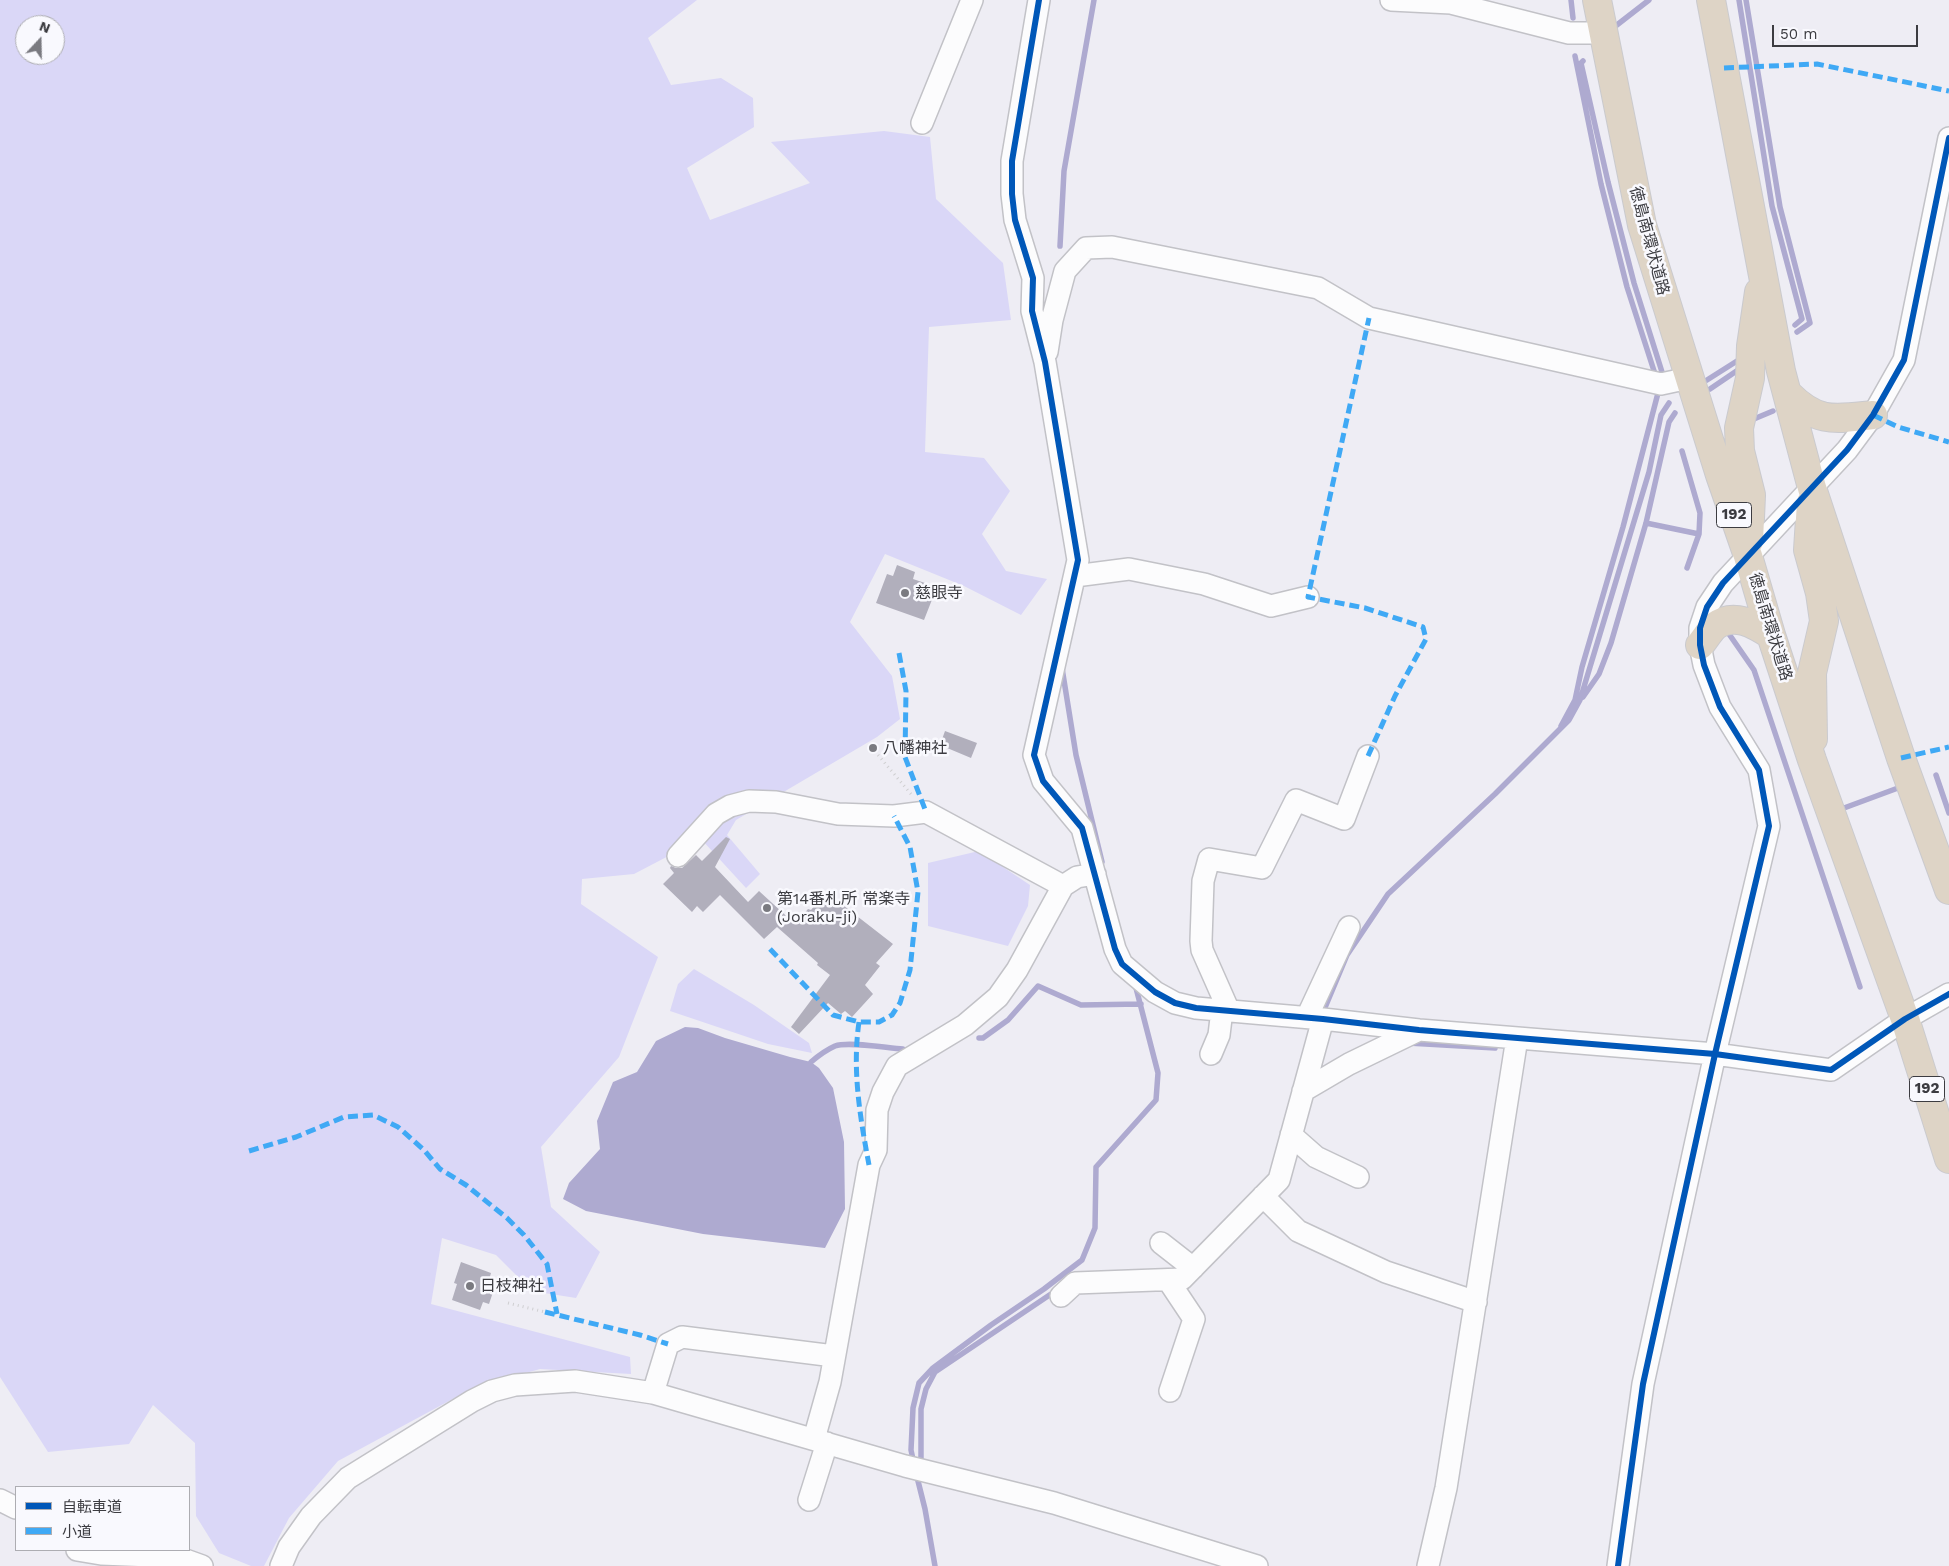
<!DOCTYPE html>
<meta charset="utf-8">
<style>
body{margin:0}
#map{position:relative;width:1949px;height:1566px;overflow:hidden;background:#eeedf4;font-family:"Work Sans","Noto Sans JP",sans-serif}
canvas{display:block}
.legend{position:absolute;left:15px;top:1486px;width:175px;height:65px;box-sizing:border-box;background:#f9f9fe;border:1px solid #adadb2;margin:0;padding:6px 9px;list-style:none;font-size:15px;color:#3c3c41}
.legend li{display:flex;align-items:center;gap:10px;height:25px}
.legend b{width:25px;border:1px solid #adadb2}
.north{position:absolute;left:15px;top:15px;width:50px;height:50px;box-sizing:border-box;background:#f9f9fe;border:1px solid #adadb2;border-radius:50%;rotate:21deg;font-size:14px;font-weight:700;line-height:20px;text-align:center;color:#3c3c41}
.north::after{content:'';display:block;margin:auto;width:18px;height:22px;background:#7a7a80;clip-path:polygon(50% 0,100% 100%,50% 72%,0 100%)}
.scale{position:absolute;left:1772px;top:25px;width:146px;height:22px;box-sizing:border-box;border:2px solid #3c3c41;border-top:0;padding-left:6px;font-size:15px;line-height:18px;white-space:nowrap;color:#3c3c41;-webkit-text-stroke:4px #f9f9fe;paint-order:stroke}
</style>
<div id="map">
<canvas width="1949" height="1566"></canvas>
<ul class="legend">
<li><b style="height:6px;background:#0057b8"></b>自転車道</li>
<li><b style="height:6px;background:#3fa9f5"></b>小道</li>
</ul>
<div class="north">N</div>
<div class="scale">50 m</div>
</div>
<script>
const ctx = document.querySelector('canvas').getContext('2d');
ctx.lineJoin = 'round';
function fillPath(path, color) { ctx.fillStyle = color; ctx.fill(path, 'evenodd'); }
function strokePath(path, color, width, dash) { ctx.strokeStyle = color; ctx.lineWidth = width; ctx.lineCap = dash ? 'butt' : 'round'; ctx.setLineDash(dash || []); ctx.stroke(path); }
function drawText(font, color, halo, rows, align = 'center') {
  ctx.font = font + ' "Work Sans","Noto Sans JP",sans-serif'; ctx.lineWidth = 5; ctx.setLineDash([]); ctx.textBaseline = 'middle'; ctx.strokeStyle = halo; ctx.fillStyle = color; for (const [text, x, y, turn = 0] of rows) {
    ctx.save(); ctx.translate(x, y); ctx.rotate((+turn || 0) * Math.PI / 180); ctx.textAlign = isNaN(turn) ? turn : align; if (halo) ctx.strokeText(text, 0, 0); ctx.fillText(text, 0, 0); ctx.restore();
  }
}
fillPath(new Path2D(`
 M0 0H697L648 38 671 85 721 78 753 98 754 127 687 168 710 220 810 183 771 142 884 131 930 137 936 199 1003 263 1011 320 929 327 925 452 984 458 1010 491 982 534 1006 571 1047 579 1021 615 964 586 885 554 850 622 892 676 900 719 877 737 736 820 727 835 760 874 746 888 701 839 634 874 582 879 581 904 658 957 619 1057 541 1147 551 1207 600 1252 576 1298 532 1291 496 1255 442 1238 431 1304 630 1357 631 1374 540 1369 473 1388 338 1461 289 1518 264 1566H251L219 1553 196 1516 195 1443 153 1405 129 1444 48 1452 0 1377ZM25 25H55V55H25Z
 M979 851 1030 885 1028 906 1008 946 928 926V863Z
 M694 969 754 1005 809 1043 812 1053 768 1044 670 1011 678 984Z`), '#dad7f7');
fillPath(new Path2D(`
 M685 1027 698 1028 725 1038 790 1057 811 1062 819 1068 833 1088 844 1142 845 1209 825 1248 703 1234 586 1211 563 1199 569 1183 600 1149 597 1121 613 1082 637 1072 656 1041Z`), '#aeaad0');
strokePath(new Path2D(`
 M1571 0 1573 18
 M1739 0 1772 206 1802 319 1795 325
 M1746 0 1780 207 1810 323 1797 332
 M1613 28 1649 0
 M1575 56 1601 184 1627 287 1655 374
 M1583 61 1581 63 1608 182 1634 283 1662 372
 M1060 246 1064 171 1094 0
 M1707 380 1737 361
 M1710 389 1738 370
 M1749 421 1773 411
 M1682 451 1700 513 1699 534 1687 568
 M1646 523 1699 534
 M1729 634 1754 670 1860 987
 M1062 668 1076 755 1102 862
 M1583 697 1599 674 1611 643 1646 523 1669 422 1675 413
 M1561 726 1575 700 1582 667 1623 527 1658 393
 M1936 775 1949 813
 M1844 808 1898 788
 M1324 1010 1347 955 1388 894 1495 794 1569 720 1580 700 1649 472 1661 415 1669 403
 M979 1038H983L1008 1020 1038 986 1081 1005 1141 1004
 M1408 1043 1495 1048
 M811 1062C818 1056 826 1050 835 1046 848 1041 887 1048 903 1049
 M914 1464 911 1450 913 1408 919 1383 933 1368 991 1325 1044 1289 1082 1260 1095 1228 1096 1167 1156 1100 1158 1073 1135 984
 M921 1465V1409L926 1389 935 1372 1051 1294
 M916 1473 925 1509 935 1566`), '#aeaad0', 5.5);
fillPath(new Path2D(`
 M897 565 915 572 913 579 931 585 930 590 935 592 924 620 876 603 887 574 893 576Z
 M945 731 977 743 971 758 940 745Z
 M726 837 730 839 715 867 748 902 759 891 795 924 808 909 811 910 826 892 893 944 876 963 880 966 865 985 873 994 852 1017 845 1011 841 1014 828 1003 799 1034 791 1027 830 975 817 965 818 963 777 927 764 939 720 895 703 912 697 906 692 912 663 884 674 873 670 868 671 866 676 868H682L696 855 702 861Z
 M461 1262 491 1273 487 1287 494 1289 489 1304 483 1302 480 1310 452 1300 457 1284 454 1283Z`), '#b1afbc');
const minor = new Path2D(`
 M1039 0 1012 161V194L1015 220 1033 278 1032 311 1045 362 1078 560 1034 755 1043 781 1082 828 1115 949 1122 964 1155 992 1175 1003 1196 1008 1323 1019 1419 1030 1715 1054 1831 1070 1905 1019 1949 994
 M1391 0 1451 3 1569 33H1604
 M922 123 972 0
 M1047 352 1052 320 1065 271 1086 248 1112 247 1318 288 1369 318 1661 384 1689 378
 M1075 576 1129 569 1204 584 1271 606 1308 597
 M678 856 716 814 730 806 749 801 776 802 838 814 894 816 926 812 1063 886
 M1229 1011 1202 950 1201 941 1203 881 1209 859 1262 868 1296 800 1344 819 1368 756
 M1307 1017 1349 927
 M1211 1054 1219 1035 1222 1010
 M1303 1091 1349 1064 1419 1030
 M1291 1135 1316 1157 1358 1177
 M1263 1196 1298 1231 1386 1272 1476 1302
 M1161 1243 1193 1268
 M1168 1280 1194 1319 1170 1391
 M1061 1296 1075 1283 1182 1279 1279 1180 1323 1019
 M653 1393 668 1344 682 1337 834 1356
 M814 1439 830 1382 869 1165 876 1150 877 1110 883 1092 897 1066 965 1025 998 997 1017 970 1063 886 1077 877 1095 874
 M0 1500 16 1508
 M809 1500 827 1443
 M77 1550 101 1554 177 1557 202 1566
 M281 1566 289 1547 311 1516 348 1478 472 1401 492 1391 515 1385 575 1381 653 1393 905 1466 1054 1503 1257 1566
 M1428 1566 1446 1488 1517 1038
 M1618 1566 1643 1384 1715 1054 1769 826 1759 770 1720 707 1704 665 1700 645V628L1707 607 1723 583 1847 450 1873 415 1904 360 1949 138`);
const highway = new Path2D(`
 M1597 0 1642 225 1720 475 1748 556 1771 635 1812 760 1905 1019 1949 1159
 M1711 0 1781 371 1812 488 1901 758 1949 890
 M1788 394C1818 424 1835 419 1873 415
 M1811 503 1808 550 1820 593 1824 621 1812 673 1813 739
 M1749 541 1751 495 1740 451 1739 428 1750 378 1751 346 1759 292
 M1700 645C1705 639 1710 630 1715 626 1734 612 1754 624 1771 635`);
strokePath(minor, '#c2c2c7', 24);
strokePath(highway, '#cacace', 30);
strokePath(new Path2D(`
 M878 755 911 794
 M508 1303 545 1312`), '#cfcfd1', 3, [1, 4]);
strokePath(minor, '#fcfcfd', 21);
strokePath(highway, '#ded4c6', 28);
strokePath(new Path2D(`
 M1724 68 1817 64 1949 91
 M1873 415 1898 427 1949 442
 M899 653 906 691 905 757 926 812
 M1368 756 1395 696 1426 639 1423 627 1365 608 1308 597 1369 318
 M1901 758 1949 747
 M770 949 833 1015 859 1022H879L892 1015 900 1003 910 970 918 892 910 847 894 816
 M859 1022C852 1070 860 1117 869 1165
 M249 1151 296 1137 344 1117 373 1115 398 1127 424 1150 440 1169 466 1185 507 1218 524 1235 547 1264 557 1314
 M545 1312 640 1335 668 1344`), '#3fa9f5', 5, [10, 5]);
strokePath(new Path2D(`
 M1039 0 1012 161V194L1015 220 1033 278 1032 311 1045 362 1078 560 1034 755 1043 781 1082 828 1115 949 1122 964 1155 992 1175 1003 1196 1008 1323 1019 1419 1030 1715 1054 1831 1070 1905 1019 1949 994
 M1618 1566 1643 1384 1715 1054 1769 826 1759 770 1720 707 1704 665 1700 645V628L1707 607 1723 583 1847 450 1873 415 1904 360 1949 138`), '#0057b8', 6);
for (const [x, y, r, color] of [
 [905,593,5,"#7a7a80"],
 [873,748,5,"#7a7a80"],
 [767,908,5,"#7a7a80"],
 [470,1286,5,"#7a7a80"]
]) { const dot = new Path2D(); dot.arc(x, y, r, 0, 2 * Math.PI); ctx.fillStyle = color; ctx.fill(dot); strokePath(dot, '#f9f9fe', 2); }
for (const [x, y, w] of [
 [1734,515,35],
 [1927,1089,35]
]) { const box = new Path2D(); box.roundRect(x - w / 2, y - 12.5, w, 25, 4); ctx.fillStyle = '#f9f9fe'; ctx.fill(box); strokePath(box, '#3c3c41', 1); }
drawText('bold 15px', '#3c3c41', null, [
 ["192",1734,515],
 ["192",1927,1089]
]);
drawText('16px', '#3c3c41', '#f9f9fe', [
 ["徳島南環状道路",1649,241,75],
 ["徳島南環状道路",1770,627,73]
]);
drawText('16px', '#3c3c41', '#f9f9fe', [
 ["慈眼寺",915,593],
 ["八幡神社",883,748],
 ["第14番札所 常楽寺",777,899],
 ["(Joraku-ji)",777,917],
 ["日枝神社",480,1286]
], 'left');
</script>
